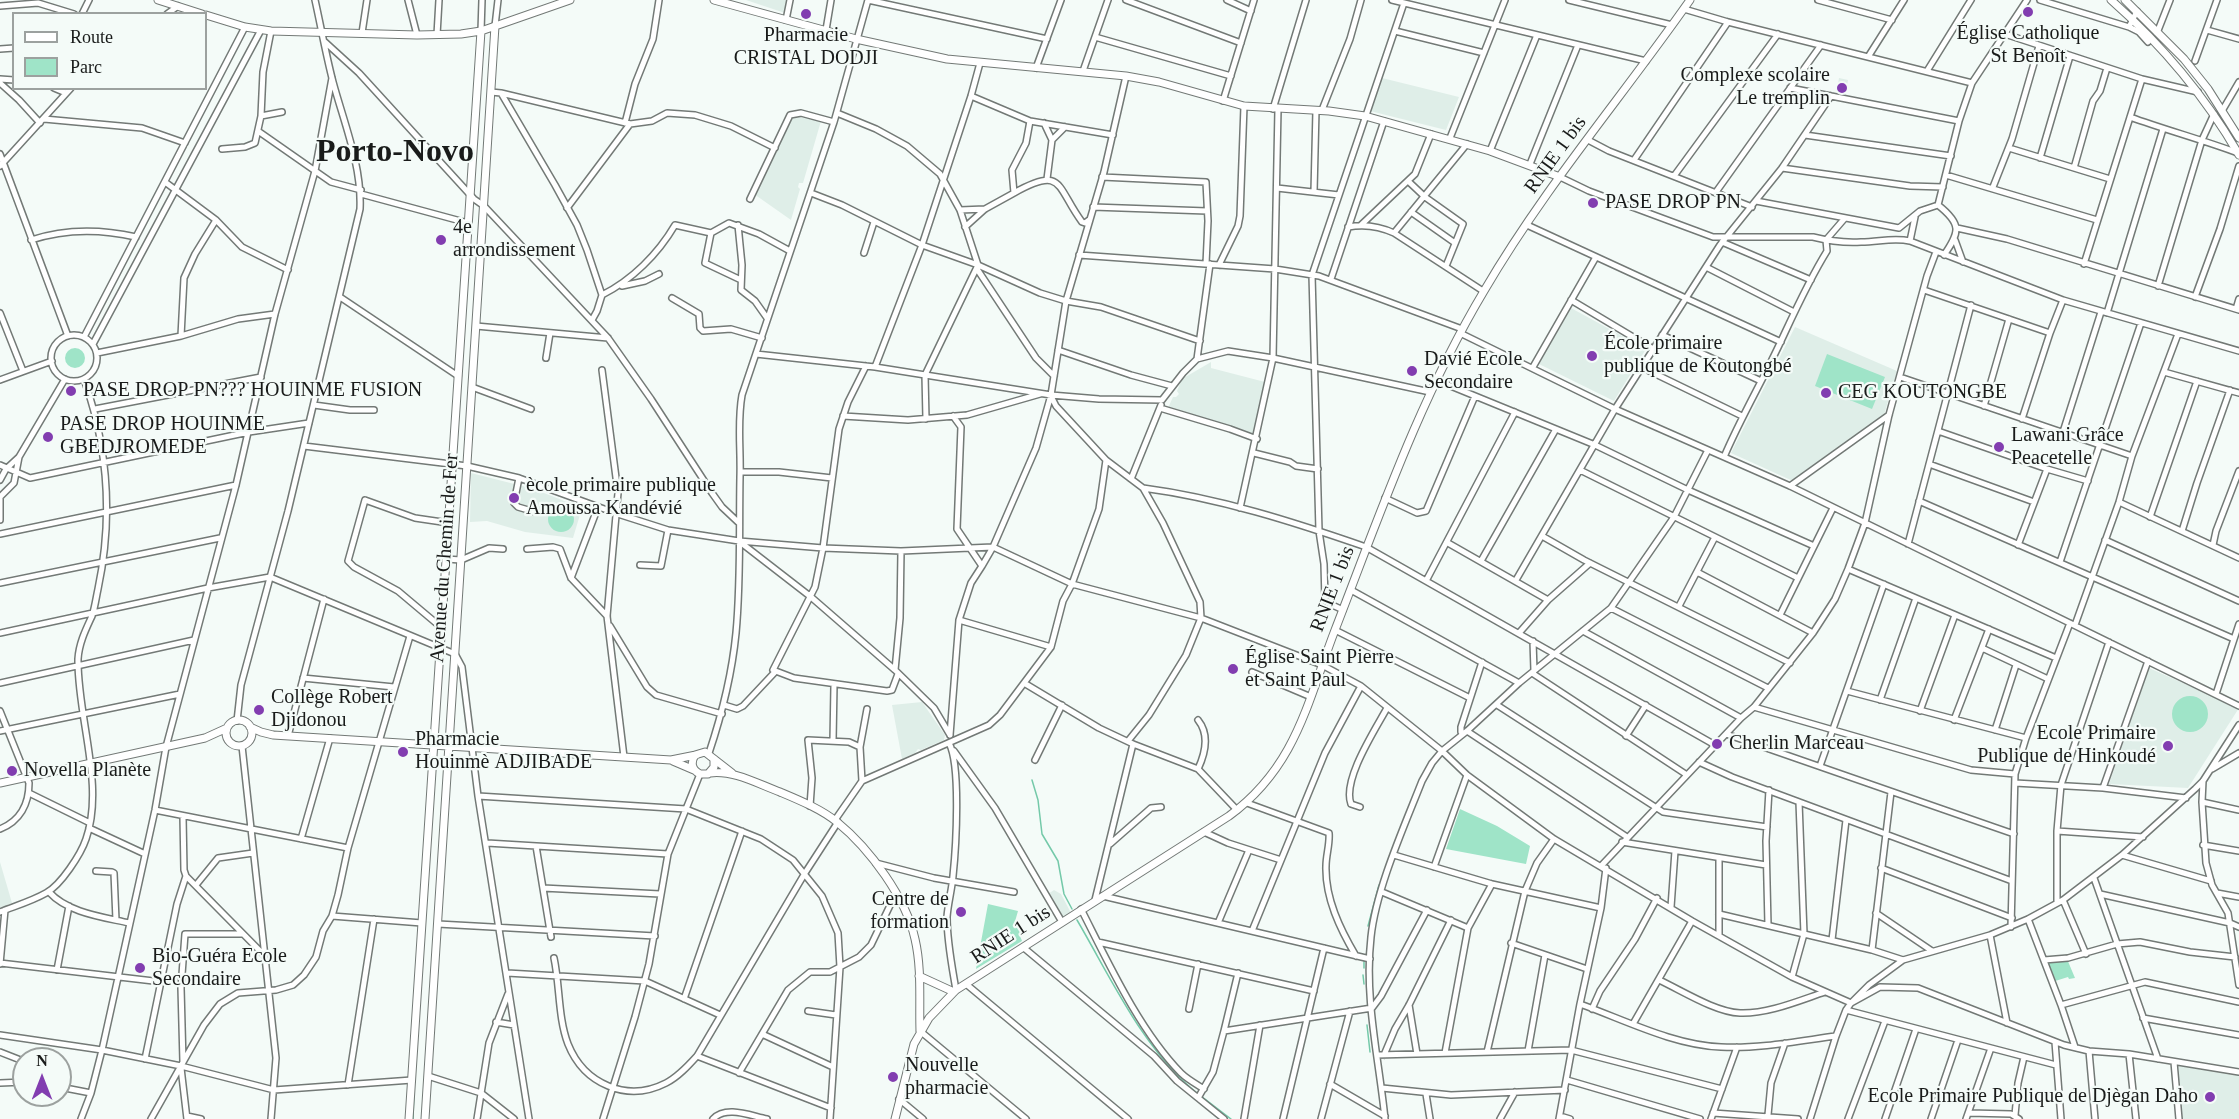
<!DOCTYPE html>
<meta charset="utf-8">
<style>
body{margin:0}
#map{position:relative;width:2239px;height:1119px;overflow:hidden;background:#f4fbf8;font-family:"Times New Roman",serif}
canvas{display:block}
.legend{position:absolute;left:12px;top:12px;width:195px;height:78px;box-sizing:border-box;background:#f4fbf8;border:2px solid #9ca19f;margin:0;padding:8px 10px;list-style:none;font-size:18px;color:#191b1a}
.legend li{display:flex;align-items:center;gap:12px;height:30px}
.legend b{width:30px;border:2px solid #9ca19f}
.north{position:absolute;left:12px;top:1047px;width:60px;height:60px;box-sizing:border-box;background:#f4fbf8;border:2px solid #9ca19f;border-radius:50%;rotate:0deg;font-size:16px;font-weight:700;line-height:24px;text-align:center;color:#191b1a}
.north::after{content:'';display:block;margin:auto;width:21px;height:27px;background:#823db0;clip-path:polygon(50% 0,100% 100%,50% 72%,0 100%)}
</style>
<div id="map">
<canvas width="2239" height="1119"></canvas>
<ul class="legend">
<li><b style="height:8px;background:#fff"></b>Route</li>
<li><b style="height:16px;background:#9fe4c8"></b>Parc</li>
</ul>
<div class="north">N</div>
</div>
<script>
const ctx = document.querySelector('canvas').getContext('2d');
ctx.lineJoin = 'round';
function fillPath(path, color) { ctx.fillStyle = color; ctx.fill(path, 'evenodd'); }
function strokePath(path, color, width, dash) { ctx.strokeStyle = color; ctx.lineWidth = width; ctx.lineCap = dash ? 'butt' : 'round'; ctx.setLineDash(dash || []); ctx.stroke(path); }
function drawText(font, color, halo, rows, align = 'center') {
  ctx.font = font + ' "Times New Roman",serif'; ctx.lineWidth = 4.5; ctx.setLineDash([]); ctx.textBaseline = 'middle'; ctx.strokeStyle = halo; ctx.fillStyle = color; for (const [text, x, y, turn = 0] of rows) {
    ctx.save(); ctx.translate(x, y); ctx.rotate((+turn || 0) * Math.PI / 180); ctx.textAlign = isNaN(turn) ? turn : align; if (halo) ctx.strokeText(text, 0, 0); ctx.fillText(text, 0, 0); ctx.restore();
  }
}
fillPath(new Path2D(`
 M746 0H787L785 13Z
 M1382 78 1459 97 1446 130 1370 111Z
 M1839 78 1848 80 1845 97 1836 95Z
 M793 116 821 121 803 183H799L798 187 800 189 791 220 754 194Z
 M1571 308 1646 349 1614 401 1539 364Z
 M1795 327 1897 371 1884 415 1793 481 1731 453Z
 M1211 362V368L1265 382 1253 434 1168 408 1173 397H1176L1179 394 1177 391 1182 379Z
 M471 473 534 489 582 508 573 538 525 532 487 521 470 522Z
 M2149 668 2239 708 2188 788 2109 784Z
 M922 702 945 735 944 740 921 750 918 749 915 753 902 759 892 705Z
 M0 862 12 903 0 908Z
 M1054 890 1061 894 1071 913 1063 919 1048 894Z
 M2178 1066 2239 1075V1119H2182Z`), '#dfeee8');
fillPath(new Path2D(`
 M65 358a10 10 0 1 1 20 0a10 10 0 1 1-20 0Z
 M1827 354 1885 377 1872 409 1815 386Z
 M548 519a13 13 0 1 1 26 0a13 13 0 1 1-26 0Z
 M2172 714a18 18 0 1 1 36 0a18 18 0 1 1-36 0Z
 M1460 809 1497 826 1530 846 1526 864 1446 849Z
 M988 904 1018 911 1014 925 1027 931 1020 936 1022 941 976 969Z
 M2067 959 2075 978 2069 979 2068 977 2052 982 2047 960Z`), '#9fe4c8');
strokePath(new Path2D(`
 M1032 780 1038 800 1042 834 1058 861 1064 894 1072 909
 M1077 920C1111 978 1144 1051 1197 1093
 M1368 926 1379 885
 M1364 968V961
 M1363 975 1364 984
 M1367 1025 1370 1052
 M1201 1096 1231 1119
 M413 1119 414 1089`), '#74c9a9', 1.5);
const minor = new Path2D(`
 M408 0 417 35
 M868 0 1047 39
 M1126 0 1241 43
 M1227 0 1251 11
 M1392 0 1646 61
 M1569 0 1672 25
 M1818 0 1892 20
 M2040 0 2129 27
 M0 6 38 3 74 14
 M1684 9 1728 22 1972 83
 M2137 11 2129 27 2139 32 2148 42
 M82 14 89 0
 M167 14 178 6
 M786 20 790 0
 M495 26 498 0
 M826 30 831 0
 M2207 30 2239 39
 M481 31 482 0
 M1395 31 1484 53
 M362 33 367 0
 M2157 33 2170 0
 M2005 34 2142 79 2198 92
 M437 35 439 0
 M1095 37 1231 76
 M325 42 359 73 474 199 484 206 608 338 651 399 712 493 722 507 739 523
 M0 49 14 48
 M1868 57 1904 0
 M2195 61 2217 0
 M1036 68 1061 0
 M1083 71 1108 0
 M1927 71 1971 0
 M0 79 14 80
 M0 83 19 100 40 123
 M54 88 66 93
 M1790 88 1959 121
 M491 92 501 93 555 185 577 225 587 250 602 295 597 311 592 320
 M501 93 630 124 652 121 667 113 695 115 731 126 775 148
 M971 96 1030 121 1113 135
 M1223 101 1254 0
 M1273 109 1306 0
 M1322 110 1350 39 1361 0
 M2222 111 2239 82
 M837 113 876 129 907 146 940 174 960 210 978 265 925 375 926 419
 M261 116 282 112
 M2130 117C2166 130 2203 140 2238 153
 M44 119 142 128 185 143
 M625 123 635 84 653 39 659 0
 M1044 123 1052 140 1047 179
 M258 131 331 182 361 190
 M1805 135 1951 156
 M1450 138 1505 0
 M1052 140 1065 127
 M1588 140 1609 151 1752 207
 M2009 148 2110 179
 M222 149 245 147 255 143 261 116 263 72 271 31
 M1490 151 1537 35
 M0 154 68 336
 M2040 158 2070 56
 M1634 160 1728 22
 M1530 164 1578 45
 M0 166 71 88
 M1782 168 1910 186 1943 187
 M2074 168 2093 101 2100 91 2107 68
 M1946 175 2097 220
 M1674 176 1778 34
 M1102 177 1206 182 1208 221 1206 264
 M1560 177 1589 191 1713 237H1813C1829 241 1844 243 1861 242 1879 242 1893 237 1910 241L2063 300 2239 351
 M1408 181 1425 197 1463 224 1446 266
 M165 182 216 220 242 247 288 270
 M1993 187 2012 139 2039 46
 M1277 188 1339 195
 M1314 192 1316 110
 M1716 192 1821 45
 M811 193 842 205 922 245 978 265 1040 293 1066 301 1101 307 1200 341
 M1014 193C1064 165 1056 187 1082 222L1085 223 1089 220
 M361 194 468 223
 M750 199 790 115 801 113 834 122
 M1756 201 1899 228 1920 211 1938 205C1962 224 1960 232 1944 255
 M1938 205 1959 121 1972 83 2027 0
 M1093 207 1207 211
 M567 208 630 124
 M960 210 985 209
 M1411 212 1455 243
 M738 225 742 265 741 290 755 301 767 318
 M1361 225 1415 174 1431 134
 M1527 225 1781 342
 M965 227 985 209 1014 193 1012 170 1026 143 1030 121
 M1348 227C1364 224 1379 226 1394 233L1483 291
 M1957 228 2007 239 2239 310
 M711 233 705 263 741 280
 M1394 233 1467 144
 M31 240C67 228 101 229 136 237
 M1955 240 1963 262
 M1910 241 1915 217
 M1722 242 1811 280
 M864 253 874 222
 M1079 255 1275 269 1319 276 1462 329
 M2084 264 2142 79
 M1219 265 1238 226 1240 216 1244 106
 M1706 267 1794 312
 M977 269 1036 358 1054 376
 M1331 279 1384 121
 M622 286 645 281 659 274
 M2158 286 2202 140 2214 114
 M1924 290 2050 333
 M602 295C632 280 658 254 675 225L711 233 729 223 759 234 790 251
 M340 297 458 376
 M2195 297 2220 229 2239 166
 M672 298 699 314 700 328 703 331 731 329 762 338
 M1571 300 1653 349
 M2236 309 2239 299
 M0 313 23 371
 M2107 313 2163 129
 M476 326 608 338
 M1460 333 1615 409 1790 486 2239 706
 M1662 335 1761 381
 M51 358a23 23 0 1 1 46 0a23 23 0 1 1-46 0Z
 M181 336 184 278 195 254 216 220
 M84 337 245 27
 M93 344 261 30
 M1058 350 1131 375 1172 386
 M97 353 181 336 238 319 275 314
 M756 354 875 367 1051 395 1099 399 1162 400 1183 373 1197 359 1228 351 1273 358 1430 392
 M546 358 550 333
 M1197 359 1210 264
 M866 366 848 402 839 429 823 548 815 587 773 670 794 678 887 691 892 690 898 674
 M875 367 922 245 971 96 980 63
 M1533 367 1596 257
 M1641 367 1742 416
 M602 370 618 493 607 616 624 757
 M2164 372 2239 393
 M1900 377 2132 456
 M0 380 52 361
 M1436 380 1595 445 1688 490 1814 546
 M472 387 531 409
 M1051 396 1056 406 1106 460 1143 488 1163 523 1200 602 1201 618 1186 655 1149 715 1128 741
 M314 405 350 410H374
 M1984 406 2009 319
 M1160 408 1230 429 1257 439
 M95 409 261 377
 M843 416 908 420 967 415 1040 394
 M2022 419 2050 333 2063 300
 M1938 431 2047 469 2088 481
 M2063 432 2101 312
 M304 446 467 466 519 478 618 514 668 530 739 541 823 548 901 551 993 547 1072 584 1201 618 1322 665 1361 686 1442 751 1467 775 1554 839 1692 921 1792 977 1851 1003 1869 985 1903 960 1990 935 2028 919 2063 900 2122 855 2195 789 2203 781 2239 725
 M1254 453 1290 462 1296 466 1318 469
 M1724 457C1741 417 1763 380 1781 341 1795 311 1809 280 1827 251L1826 240 1845 218
 M1929 464 2034 502
 M0 465 30 478 249 432 309 423
 M1580 470 1798 578
 M741 472H779L832 478
 M519 478 514 503 518 507 535 512
 M1131 479 1161 405
 M0 480 6 469 19 457 65 379
 M1790 486 1889 415
 M1143 488C1219 498 1294 522 1366 547L1715 745
 M0 496V520
 M0 497 14 483 19 457
 M1385 498 1417 513 1426 511 1475 396
 M1919 501 2234 639
 M2119 502 2239 558
 M1240 508 1273 358 1278 109
 M2150 517 2197 381
 M2182 531 2197 483 2230 390
 M0 534 236 485
 M1542 536 1584 560 1790 663
 M2105 540 2239 601
 M740 542 811 597 895 670 934 708 950 735
 M1448 543 1548 600
 M1908 544 1971 305
 M2018 545 2047 469
 M2213 545 2216 531 2239 471
 M527 549 553 547 560 549 571 578 607 616
 M446 559 461 560 489 548 503 549
 M1481 561 1556 429
 M2060 562 2141 323
 M640 565 661 566 668 530
 M982 566 993 547 1036 448 1051 395 1066 301 1104 172 1126 76
 M1848 569 2056 658
 M1697 572 1813 633
 M571 578 598 507
 M1516 580 1615 409 1720 245 1782 168 1831 96
 M1426 581 1515 412
 M0 583 220 538
 M1351 590 1519 683
 M1679 606 1715 537
 M1611 608 1768 688
 M1343 610 1328 603 1325 600 1324 564 1319 531 1312 275 1404 3
 M1780 615 1833 508
 M959 620 1051 647
 M2075 625 2119 502 2132 456 2178 334
 M610 626 647 687 656 695 722 714
 M442 628 398 591 354 567 348 561 365 500 415 518 449 523
 M1335 630 1470 698
 M1583 631 1741 718
 M0 633 208 588 270 577 455 654 462 667 478 796 529 1119
 M1519 633 1548 600 1590 563
 M1533 641 1534 671
 M1982 648 2048 679
 M895 670 900 618 901 551
 M1252 672 1311 697
 M1532 673 1687 775
 M303 678 394 687
 M0 683 194 640
 M1024 683 1099 728 1133 744 1198 769 1237 810
 M1847 691 2026 738
 M2216 694 2239 624
 M1880 700 1916 598
 M724 705 737 709 743 706 775 672
 M1497 705 1663 812 1767 827
 M1754 707 1971 770 2015 774
 M0 711 29 783C29 804 20 821 0 829
 M1920 711 1955 615
 M1198 720C1210 735 1205 754 1198 769
 M1954 720 1989 629
 M237 721 241 685 288 511 360 209C362 166 344 123 333 82 326 55 321 27 315 0
 M1995 730 2016 665
 M0 731 180 694
 M1467 731 1627 837
 M1463 734 1461 732V727L1482 662
 M1726 734 2014 834
 M950 735 959 620 971 583 982 566 957 529 961 427 953 416
 M288 736 324 599
 M1626 736 1646 705
 M833 741 834 685
 M949 743C961 765 956 848 953 876 952 889 948 903 947 917 947 942 952 966 956 990
 M242 746 276 1058 271 1119
 M860 747 867 709
 M954 751 995 808 1062 922
 M709 753C722 714 732 674 736 633 741 581 739 529 740 477 741 449 737 423 742 395L834 122 868 0
 M1035 760 1062 705
 M1699 762 1732 777 2012 881
 M1820 766 1884 584
 M2212 769 2239 753
 M862 781 989 725 1000 715 1051 647 1063 601 1072 584 1099 509 1106 460
 M2203 781 2202 802 2206 863 2212 885 2228 913 2239 985
 M2015 783 2103 788 2186 798
 M2103 788 2148 661
 M29 793 90 823
 M478 796 686 809 761 839 793 860 822 896 838 933 840 967 830 1119
 M2202 802 2239 810
 M1247 803 1329 833C1330 844 1326 855 1326 866 1325 898 1340 929 1356 956
 M810 806 812 778 808 740 849 742 860 747 862 781 835 820
 M1360 807 1351 804C1342 780 1375 730 1387 708
 M155 810 348 848
 M89 828 145 854
 M2057 831 2143 837
 M1204 832 1228 843 1281 860
 M301 839 330 738
 M1622 842 1766 865
 M487 843 668 854
 M1110 844 1151 808 1161 807
 M2203 845 2239 851
 M536 846 551 937
 M1394 855 1492 884 1601 908
 M2122 855 2211 881
 M1719 858V936
 M876 863 934 878 1014 892
 M1601 866 1741 718 1754 707 1813 633 1835 599 1848 569 1865 523 1889 415 1927 276 1936 252
 M1434 867 1467 775
 M1881 868 2012 918
 M96 871 112 872 114 873 116 920
 M186 876 263 954
 M2094 878 2158 1059
 M196 885 218 858 253 853
 M543 888 660 894
 M49 892C68 913 103 917 129 923
 M1382 892 1468 928
 M2217 893 2239 897
 M2100 894 2230 923 2239 927
 M1103 896 1370 959
 M1095 900 1133 744
 M2063 900 2086 954
 M2057 903V831L2061 785 2109 642
 M1671 907 1675 851
 M1081 909C1108 962 1139 1030 1181 1073 1187 1079 1196 1084 1204 1089
 M0 912C15 906 32 901 46 893 61 885 81 854 86 839 105 785 77 716 78 659 79 643 86 629 92 616 95 607 96 598 98 589 113 518 108 447 84 379
 M1876 913 1932 951
 M1719 914 1872 950 1903 960
 M332 916 422 923
 M2028 919 2061 1005 2075 1047
 M1218 923 1249 850
 M438 924 655 936
 M1768 925 1766 841 1769 790
 M2011 927 2015 774 2026 738 2070 623
 M1252 931 1325 753 1361 686
 M1990 935 2007 1023
 M1832 940 1846 820
 M1098 942 1314 991
 M1511 943 1587 969
 M1024 948 1154 1056 1177 1081 1224 1119
 M1872 950 1891 792
 M554 958C560 986 558 1018 568 1044 584 1084 627 1103 666 1083 678 1077 688 1066 697 1056L805 873 838 822
 M2044 960 2068 958 2117 944 2140 942 2190 952 2235 957
 M0 963 162 982
 M0 964 5 910
 M57 970 69 906
 M507 973 645 981 720 1015
 M1792 977 1804 934 1799 802
 M1659 980C1681 990 1715 1012 1740 1013 1768 1014 1798 1001 1825 992
 M966 984 1128 1119
 M684 999 742 831
 M1580 1004C1625 1020 1673 1045 1721 1047 1759 1049 1799 1041 1836 1036
 M1409 1005 1417 1054
 M2061 1005 2145 982 2239 1002
 M1189 1009 1198 964
 M1592 1009 1600 991 1635 939 1657 898
 M1846 1010 2056 1065
 M808 1011 836 1015
 M2143 1018 2239 1035
 M496 1022 514 1025
 M1633 1024 1692 921
 M920 1031 1026 1119
 M1224 1031 1238 973
 M762 1034 833 1067
 M0 1035 102 1050 181 1066 274 1090 412 1080
 M2055 1042 2061 1119
 M1528 1051 1545 955
 M2089 1051 2095 1119
 M0 1052 23 1061
 M1487 1052 1525 891 1537 863 1554 839
 M1445 1053 1468 928 1492 884
 M2129 1054 2136 1119
 M1377 1055 1571 1050 1722 1089
 M1384 1055 1395 1029 1409 1005 1451 920
 M697 1056 831 1108
 M145 1059 177 904 186 876 184 870 183 817
 M183 1062 181 988 185 934H243
 M2174 1062 2179 1119
 M181 1068 187 1119
 M739 1073 788 990 810 972H830L859 957 871 945 896 893
 M428 1076 481 1093 514 1119
 M1567 1080 1700 1119
 M0 1083 24 1082
 M1330 1084 1385 1116
 M348 1085 374 919
 M60 1087 91 1093
 M1382 1088 1451 1095 1565 1090
 M1426 1094 1430 1119
 M1198 1098 1213 1072 1224 1031 1372 1008 1381 996 1427 910
 M899 1099 923 1119
 M1713 1113 1798 1119
 M1969 1113 2011 1114 2019 1119
 M1768 1115 1771 1083 1785 1043
 M2015 1115 2018 1083 2024 1057
 M187 1116 201 1119
 M1560 1116 1570 1119
 M81 1119 91 1093 102 1050 155 810 166 747 236 485 275 314 315 171 332 78
 M151 1119 204 1025 220 1004 238 993 276 990 293 985 304 975 316 957 323 931 332 916 338 895 348 848 410 636
 M477 1119 489 1043 508 994
 M603 1119 635 1017 649 964 668 854 700 774
 M713 1119C726 1105 751 1116 767 1119
 M1244 1119 1260 1025
 M1283 1119 1324 948
 M1321 1119 1350 1011
 M1385 1119C1379 1059 1364 998 1371 937 1376 889 1404 827 1422 781L1432 763 1442 751 1467 731 1519 683 1611 608 1674 517 1708 450
 M1500 1119 1515 1092
 M1559 1119 1580 1004 1601 908 1606 868
 M1711 1119 1737 1047
 M1810 1119 1836 1036 1846 1010 1851 1003 1880 987 1918 988 2064 1045 2089 1051 2129 1054 2239 1072
 M1848 1119 1885 1021
 M1885 1119 1916 1029
 M1931 1119 1958 1040
 M1966 1119 1991 1048`);
const major = new Path2D(`
 M158 0 202 14
 M714 0 856 39 947 59 1126 76 1159 82 1244 106 1329 111 1365 116 1490 151 1560 177
 M2111 0C2162 45 2205 96 2239 155
 M2125 0 2184 59 2208 89 2239 138
 M206 15 245 27 271 31 417 35 461 34 481 31 570 0
 M226 733a13 13 0 1 1 26 0a13 13 0 1 1-26 0Z
 M250 727 261 732 273 735 671 760 696 755
 M714 759V767L708 774H700C692 770 690 763 695 755L705 752 732 773
 M673 761 694 770
 M710 773C734 770 758 784 780 792 799 800 821 809 837 822 870 849 906 898 915 939 922 969 919 1001 920 1031
 M0 783 205 738 227 728
 M919 976 954 992
 M409 1119 481 31
 M425 1119 495 26
 M895 1119 914 1044 929 1018 956 990 1229 816C1296 767 1307 703 1335 630 1380 514 1420 398 1484 291 1544 188 1622 97 1690 0`);
strokePath(minor, '#737976', 8);
strokePath(major, '#737976', 9);
strokePath(minor, '#fff', 5);
strokePath(major, '#fff', 7);
for (const [x, y, r, color] of [
 [2028,12,6,"#823db0"],
 [806,14,6,"#823db0"],
 [1842,88,6,"#823db0"],
 [1593,203,6,"#823db0"],
 [441,240,6,"#823db0"],
 [1592,356,6,"#823db0"],
 [1412,371,6,"#823db0"],
 [71,391,6,"#823db0"],
 [1826,393,6,"#823db0"],
 [48,437,6,"#823db0"],
 [1999,447,6,"#823db0"],
 [514,498,6,"#823db0"],
 [1233,669,6,"#823db0"],
 [259,710,6,"#823db0"],
 [1717,744,6,"#823db0"],
 [2168,746,6,"#823db0"],
 [403,752,6,"#823db0"],
 [12,771,6,"#823db0"],
 [961,912,6,"#823db0"],
 [140,968,6,"#823db0"],
 [893,1077,6,"#823db0"],
 [2210,1097,6,"#823db0"]
]) { const dot = new Path2D(); dot.arc(x, y, r, 0, 2 * Math.PI); ctx.fillStyle = color; ctx.fill(dot); strokePath(dot, '#f4fbf8', 2); }
drawText('20px', '#191b1a', '#f4fbf8', [
 ["Église Catholique",2028,34,"center"],
 ["St Benoît",2028,57,"center"],
 ["Pharmacie",806,36,"center"],
 ["CRISTAL DODJI",806,59,"center"],
 ["Complexe scolaire",1830,76,"right"],
 ["Le tremplin",1830,99,"right"],
 ["PASE DROP PN",1605,203],
 ["4e",453,228],
 ["arrondissement",453,251],
 ["École primaire",1604,344],
 ["publique de Koutongbé",1604,367],
 ["Davié Ecole",1424,360],
 ["Secondaire",1424,383],
 ["PASE DROP PN??? HOUINME FUSION",83,391],
 ["CEG KOUTONGBE",1838,393],
 ["PASE DROP HOUINME",60,425],
 ["GBEDJROMEDE",60,448],
 ["Lawani Grâce",2011,436],
 ["Peacetelle",2011,459],
 ["ècole primaire publique",526,486],
 ["Amoussa Kandévié",526,509],
 ["Église Saint Pierre",1245,658],
 ["et Saint Paul",1245,681],
 ["Collège Robert",271,698],
 ["Djidonou",271,721],
 ["Ecole Primaire",2156,734,"right"],
 ["Publique de Hinkoudé",2156,757,"right"],
 ["Pharmacie",415,740],
 ["Houinmè ADJIBADE",415,763],
 ["Cherlin Marceau",1729,744],
 ["Novella Planète",24,771],
 ["Centre de",949,900,"right"],
 ["formation",949,923,"right"],
 ["Bio-Guéra Ecole",152,957],
 ["Secondaire",152,980],
 ["Nouvelle",905,1066],
 ["pharmacie",905,1089],
 ["Ecole Primaire Publique de Djègan Daho",2198,1097,"right"]
], 'left');
drawText('20px', '#191b1a', '#f4fbf8', [
 ["RNIE 1 bis",1556,155,-54],
 ["Avenue du Chemin de Fer",445,558,-86],
 ["RNIE 1 bis",1333,589,-69],
 ["RNIE 1 bis",1011,935,-33]
]);
drawText('bold 32px', '#191b1a', '#f4fbf8', [
 ["Porto-Novo",395,153]
]);
</script>
